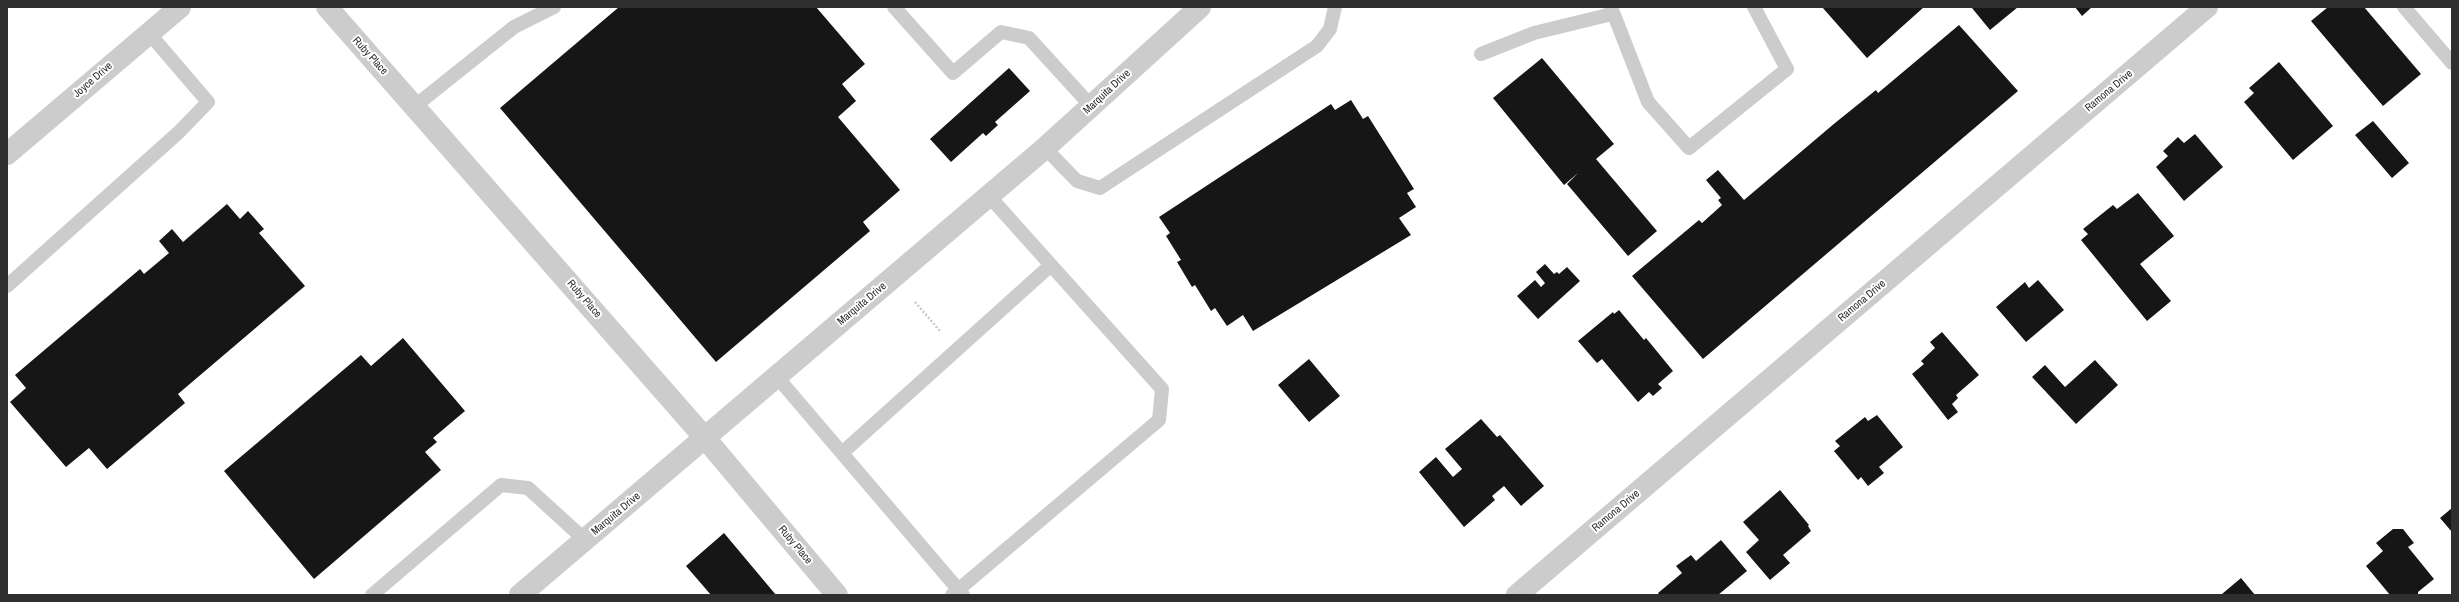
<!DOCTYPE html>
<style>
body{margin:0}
#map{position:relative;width:2459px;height:602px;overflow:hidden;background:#fff;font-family:"Archivo Narrow",sans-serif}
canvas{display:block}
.frame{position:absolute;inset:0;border:8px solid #2f2f2f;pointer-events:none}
</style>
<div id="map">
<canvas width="2459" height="602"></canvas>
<div class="frame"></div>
</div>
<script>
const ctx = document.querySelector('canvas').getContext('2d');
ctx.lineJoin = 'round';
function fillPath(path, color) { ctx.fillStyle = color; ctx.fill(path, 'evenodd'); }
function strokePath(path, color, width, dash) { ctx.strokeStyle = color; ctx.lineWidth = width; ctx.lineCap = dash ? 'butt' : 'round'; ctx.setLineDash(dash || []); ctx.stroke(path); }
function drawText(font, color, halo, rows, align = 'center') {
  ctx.font = font + ' "Archivo Narrow",sans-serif'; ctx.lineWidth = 4; ctx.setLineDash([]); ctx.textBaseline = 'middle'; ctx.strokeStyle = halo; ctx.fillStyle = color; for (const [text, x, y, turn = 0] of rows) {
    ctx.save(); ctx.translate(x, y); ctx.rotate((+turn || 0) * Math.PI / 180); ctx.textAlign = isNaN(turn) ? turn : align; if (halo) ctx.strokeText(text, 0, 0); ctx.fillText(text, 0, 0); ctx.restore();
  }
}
fillPath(new Path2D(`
 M619 7H816L865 64 842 84 856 101 838 117 900 190 863 222 870 231 716 362 500 108Z
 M1822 7H1924L1867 58Z
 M1973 7H2018L1990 30 1972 8Z
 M2075 7H2092L2082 16Z
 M2328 7H2364L2421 74 2383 106 2311 21Z
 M1959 25 2018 91 1703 359 1632 276 1699 220 1702 223 1722 205 1718 200 1721 198 1706 180 1718 170 1744 200 1835 123 1876 90 1878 93Z
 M1542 58 1614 144 1596 159 1657 231 1628 256 1567 184 1578 173 1564 185 1493 98Z
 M2279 62 2333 126 2293 160 2244 102 2254 93 2249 88Z
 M1009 68 1030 91 995 122 998 125 986 136 983 133 951 162 930 139Z
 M1351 100 1363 119 1368 116 1414 189 1407 193 1416 207 1399 218 1411 235 1253 331 1243 315 1227 326 1215 308 1211 311 1195 285 1192 287 1177 262 1181 260 1166 236 1170 233 1159 217 1331 104 1335 110Z
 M2373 121 2409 163 2392 178 2355 135Z
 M2195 134 2223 167 2184 201 2156 167 2168 156 2163 151 2178 137 2184 143Z
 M2138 193 2174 236 2140 264 2171 301 2147 321 2081 240 2088 234 2083 229 2113 205 2117 209Z
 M227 204 240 219 248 211 264 229 259 233 305 286 178 394 185 403 107 469 89 448 66 467 10 402 26 388 15 375 140 269 144 274 169 253 159 241 172 229 183 242Z
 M1545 264 1554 274 1557 272 1559 274 1567 267 1580 281 1538 319 1517 296 1535 280 1541 287 1545 283 1536 272Z
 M2038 280 2064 310 2026 342 1996 307 2025 282 2029 288Z
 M1619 310 1644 340 1646 338 1673 371 1658 384 1662 388 1653 396 1649 392 1638 402 1602 359 1597 363 1578 341 1613 312 1614 314Z
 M1942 332 1979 375 1956 395 1958 398 1952 404 1958 412 1948 420 1912 374 1924 364 1921 361 1935 348 1930 342Z
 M403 338 465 411 433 438 437 442 425 452 441 470 314 579 224 471 361 355 371 366Z
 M1309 359 1340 396 1309 422 1278 385Z
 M2095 360 2118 385 2076 424 2032 377 2045 365 2065 387Z
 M1877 415 1903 447 1879 467 1884 473 1868 486 1861 477 1858 480 1834 451 1840 446 1835 441 1865 417 1868 421Z
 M1481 419 1497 437 1500 435 1544 486 1521 506 1504 486 1492 496 1495 500 1464 527 1419 472 1436 457 1453 477 1462 469 1445 449Z
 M1780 490 1809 525 1808 526 1811 531 1783 555 1790 563 1770 580 1746 552 1759 540 1743 522Z
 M2452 508V532L2440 518Z
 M2393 529H2403L2414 543 2408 547 2434 579 2418 592V595H2390L2366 566 2383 551 2376 543Z
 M724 533 776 595H711L686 566Z
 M1721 540 1747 571 1718 595H1659L1658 593 1682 573 1676 566 1691 555 1696 561Z
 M2241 578 2255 595H2224L2222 594Z`), '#161616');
strokePath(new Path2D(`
 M915 302 940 331`), '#c9c9c9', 2.5, [2, 2]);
strokePath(new Path2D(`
 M894 7 953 73 1001 32 1029 38 1092 107
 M1611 7 1648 102 1689 148 1787 69 1754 7
 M2404 7 2452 63
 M1481 54 1534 33 1612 14
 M415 106 514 27 554 7
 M1045 148 1077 181 1100 188 1317 46 1330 29 1335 7
 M7 286 179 132 208 102 148 32
 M777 377 963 595
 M842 453 1051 265
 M372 595 501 485 528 488 585 540
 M952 595 1159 420 1162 389 989 196`), '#ccc', 14);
strokePath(new Path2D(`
 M327 7 705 438 837 595
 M7 154 180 7
 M520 595 1045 148 1200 7
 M1517 595 2207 7`), '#ccc', 22);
drawText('11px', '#2f2f2f', '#fff', [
 ["Ruby Place",370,56,48],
 ["Joyce Drive",93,80,-41],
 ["Ramona Drive",2109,91,-40],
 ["Marquita Drive",1107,92,-43],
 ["Ruby Place",584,299,49],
 ["Ramona Drive",1862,301,-40],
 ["Marquita Drive",862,304,-40],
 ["Ramona Drive",1616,511,-40],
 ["Marquita Drive",616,514,-40],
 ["Ruby Place",795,545,50]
]);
</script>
